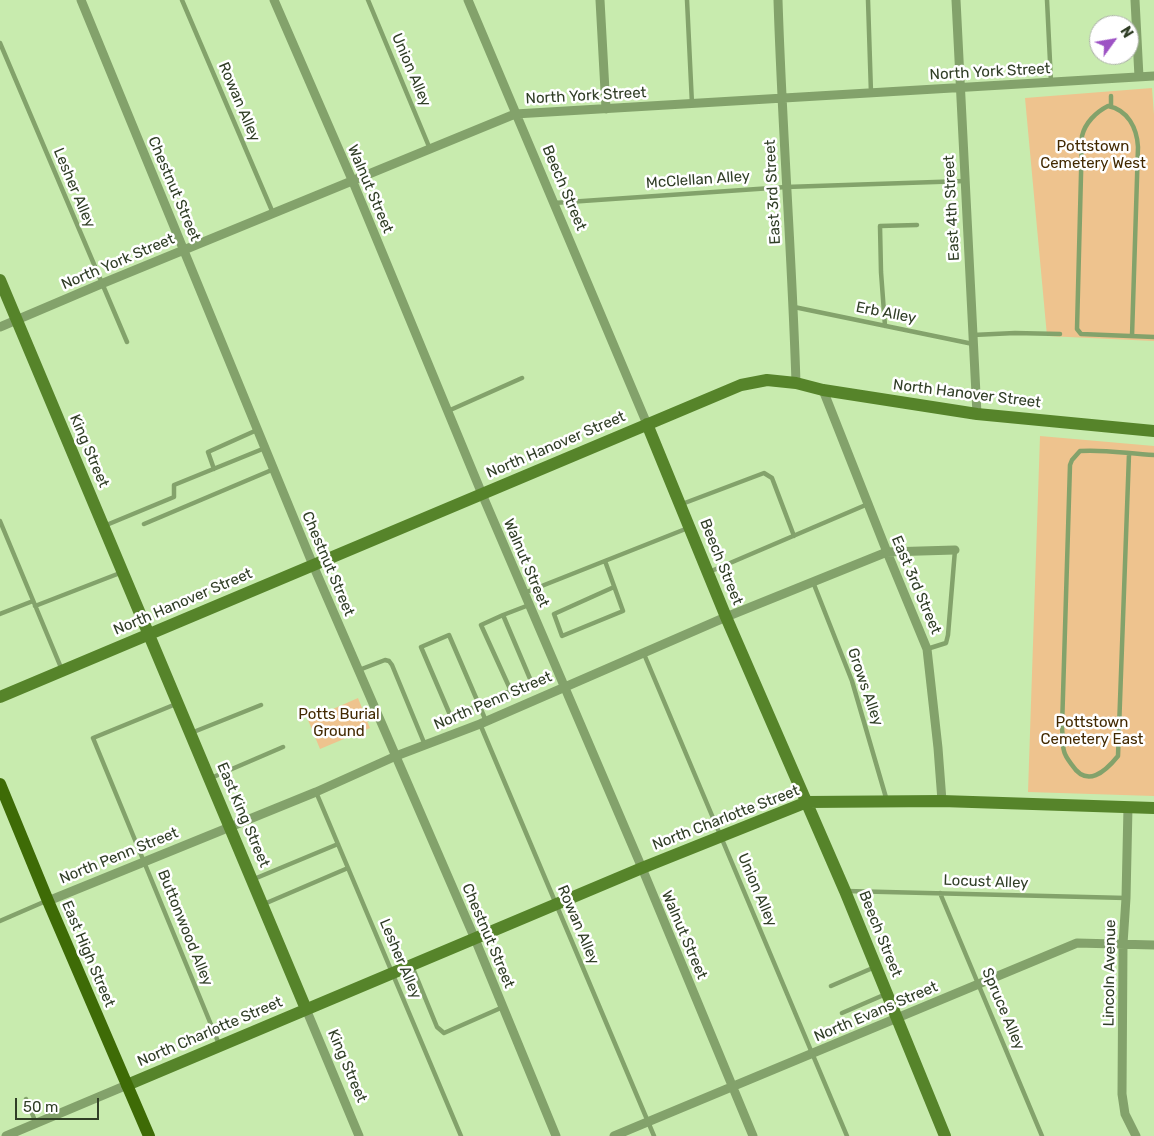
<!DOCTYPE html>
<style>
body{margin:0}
#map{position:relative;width:1154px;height:1136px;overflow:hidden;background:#c8ebae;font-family:Rubik,sans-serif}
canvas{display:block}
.north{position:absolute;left:1089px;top:15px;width:50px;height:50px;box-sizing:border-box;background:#fff;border:1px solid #acb2a8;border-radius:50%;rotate:58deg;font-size:14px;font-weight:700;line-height:20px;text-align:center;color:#303e26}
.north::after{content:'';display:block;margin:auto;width:18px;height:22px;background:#9d52c4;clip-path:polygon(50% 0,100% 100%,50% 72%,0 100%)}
.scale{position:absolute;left:15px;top:1098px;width:84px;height:22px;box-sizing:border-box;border:2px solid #303e26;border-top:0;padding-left:6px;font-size:15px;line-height:18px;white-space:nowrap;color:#303e26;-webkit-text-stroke:4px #fff;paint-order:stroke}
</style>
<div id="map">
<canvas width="1154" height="1136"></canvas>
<div class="north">N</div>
<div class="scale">50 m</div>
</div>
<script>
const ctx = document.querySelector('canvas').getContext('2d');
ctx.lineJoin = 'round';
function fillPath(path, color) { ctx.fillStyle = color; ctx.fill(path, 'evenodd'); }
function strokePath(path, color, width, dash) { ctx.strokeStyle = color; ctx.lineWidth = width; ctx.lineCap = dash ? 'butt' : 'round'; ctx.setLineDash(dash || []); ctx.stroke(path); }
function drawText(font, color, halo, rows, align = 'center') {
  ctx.font = font + ' Rubik,sans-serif'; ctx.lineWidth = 5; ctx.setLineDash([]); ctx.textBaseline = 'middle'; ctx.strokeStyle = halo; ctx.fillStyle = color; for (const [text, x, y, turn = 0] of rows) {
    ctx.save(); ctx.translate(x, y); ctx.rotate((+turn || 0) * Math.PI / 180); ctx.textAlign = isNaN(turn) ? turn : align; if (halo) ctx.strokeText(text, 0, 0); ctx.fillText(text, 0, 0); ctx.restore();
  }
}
fillPath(new Path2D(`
 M1152 88 1154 115V341L1047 336 1025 98Z
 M1040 436 1154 446V796L1028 792Z
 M358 698 370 728 320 749 308 720Z`), '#eec38e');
strokePath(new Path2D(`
 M182 0 273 213
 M368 0 430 149
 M687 0 692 104
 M868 0 871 93
 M1047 0 1051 82
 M0 43 127 342
 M1111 96V106
 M554 203 786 187 965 181
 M794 307 973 344
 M885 326 881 272 880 226 917 225
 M973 335 1015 333 1060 334
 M1132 336 1138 147C1137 128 1128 110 1108 106 1096 112 1085 123 1082 136L1077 329 1081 334 1154 337
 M448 411 522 378
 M1129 454 1118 756C1105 772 1087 788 1072 765 1069 761 1065 756 1064 751 1062 744 1063 735 1062 728L1070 465 1072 460 1080 451C1104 449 1129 454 1154 455
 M214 469 208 452 257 430
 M682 504 764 473 772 478 794 536
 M0 521 62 670
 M144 524 274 469
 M104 526 174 497V485L265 448
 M605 561 623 611 562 636 554 614 614 587
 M709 572 868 504
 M813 582 852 681 887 801
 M524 593 688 528
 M35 606 120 573
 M0 614 33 601
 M503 615 481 625 511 691
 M927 649 946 643 948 635 955 550
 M644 654 847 1136
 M359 670 385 660 389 661 392 665 425 745
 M176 704 93 738 219 1044
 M486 721 449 635 421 647 451 717C478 705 505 694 531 681L503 615 529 605
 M480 724 654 1136
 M191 733 261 705
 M211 778 283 747
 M316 792 461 1136
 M254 879 338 844
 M846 891 1126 898
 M940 893 1042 1136
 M264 904 348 868
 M0 921 46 901
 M412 966 437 1027 444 1033 503 1007
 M831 986 875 967
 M842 1013 886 994
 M26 1099 36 1123`), '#83a26b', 4.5);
strokePath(new Path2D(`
 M81 0 313 565 475 939 556 1136
 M274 0 353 182 482 494 642 868 753 1136
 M468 0 647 424
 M600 0 606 109
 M778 0C782 128 792 255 796 383
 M956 0 977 414
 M1135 0 1139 77
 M0 327 101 284 515 114 1154 76
 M823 390 887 552 927 649 938 748 942 801
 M1128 807 1126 898 1123 944 1122 1094 1125 1114 1136 1136
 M48 901 316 792 396 756 480 724 726 617 887 552 955 550
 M306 1009 359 1136
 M6 1136 127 1085
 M614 1136 1077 943 1154 945`), '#83a26b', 9);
strokePath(new Path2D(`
 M0 280 306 1009
 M647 424 726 617 845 891 945 1136
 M0 697 741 385 767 380 796 383 823 390 977 414 1154 431
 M127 1085 642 868 807 802 942 801 1154 808`), '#56842a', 12);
strokePath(new Path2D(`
 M0 784 48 901 149 1136`), '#3e6b06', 12);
drawText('15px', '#303e26', '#fff', [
 ["Union Alley",411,70,67],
 ["North York Street",990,72,-3],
 ["North York Street",586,96,-3],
 ["Rowan Alley",239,102,67],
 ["McClellan Alley",698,180,-4],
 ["Lesher Alley",74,188,67],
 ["Beech Street",564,188,67],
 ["Chestnut Street",174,189,67],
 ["Walnut Street",370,189,67],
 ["East 3rd Street",773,192,-93],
 ["East 4th Street",952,208,-93],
 ["North York Street",118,262,-23],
 ["Erb Alley",886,313,11],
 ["North Hanover Street",967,394,7],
 ["North Hanover Street",556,445,-23],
 ["King Street",89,451,67],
 ["Beech Street",721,562,68],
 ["Walnut Street",526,563,67],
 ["Chestnut Street",328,564,67],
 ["East 3rd Street",916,585,67],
 ["North Hanover Street",183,602,-23],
 ["Grows Alley",865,687,71],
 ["North Penn Street",493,701,-23],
 ["East King Street",243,815,67],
 ["North Charlotte Street",726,818,-21],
 ["North Penn Street",119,856,-22],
 ["Locust Alley",986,882,2],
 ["Union Alley",757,890,67],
 ["Rowan Alley",578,925,67],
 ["Buttonwood Alley",185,928,68],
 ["Beech Street",880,934,68],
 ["Walnut Street",684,935,67],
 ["Chestnut Street",488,936,67],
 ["East High Street",88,954,67],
 ["Lesher Alley",400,959,67],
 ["Lincoln Avenue",1110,973,-89],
 ["Spruce Alley",1003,1009,67],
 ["North Evans Street",876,1012,-23],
 ["North Charlotte Street",210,1032,-23],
 ["King Street",347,1066,67]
]);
drawText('15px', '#422901', '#fff', [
 ["Pottstown",1093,147],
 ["Cemetery West",1093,164],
 ["Potts Burial",339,715],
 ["Ground",339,732],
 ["Pottstown",1092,723],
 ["Cemetery East",1092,740]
]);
</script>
